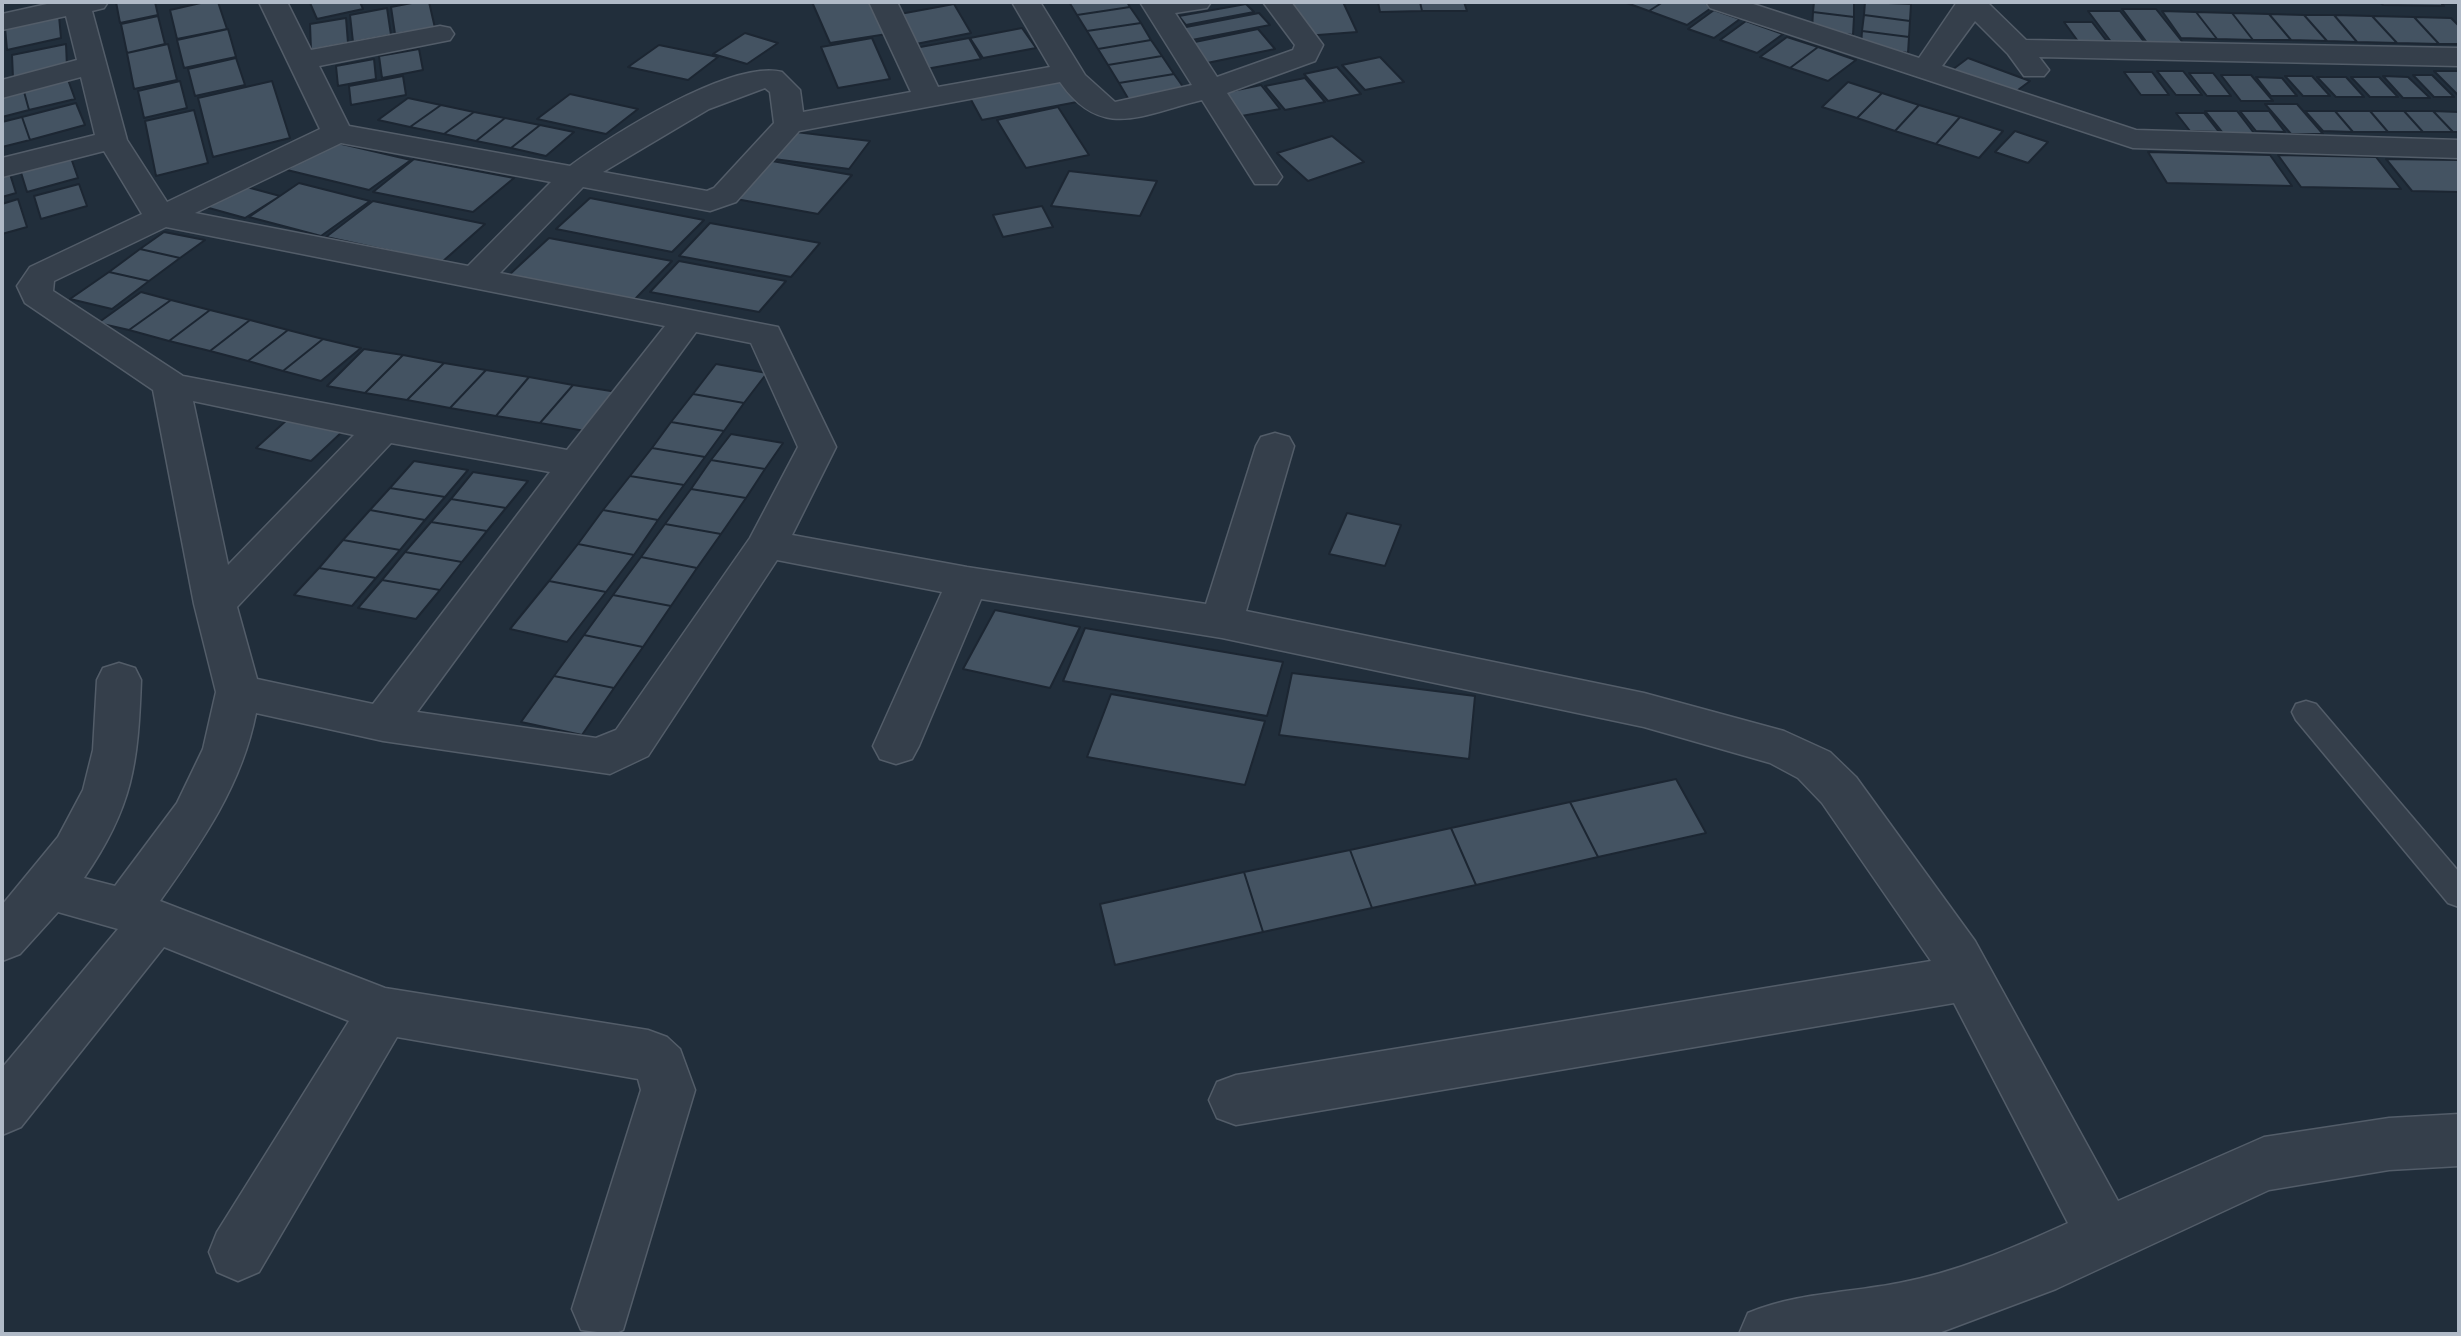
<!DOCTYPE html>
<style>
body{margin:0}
#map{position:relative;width:2461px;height:1336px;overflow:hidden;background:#212e3b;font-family:Lato,sans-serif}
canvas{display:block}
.frame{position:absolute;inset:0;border:4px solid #b0bac7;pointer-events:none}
</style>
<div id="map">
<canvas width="2461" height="1336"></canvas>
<div class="frame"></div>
</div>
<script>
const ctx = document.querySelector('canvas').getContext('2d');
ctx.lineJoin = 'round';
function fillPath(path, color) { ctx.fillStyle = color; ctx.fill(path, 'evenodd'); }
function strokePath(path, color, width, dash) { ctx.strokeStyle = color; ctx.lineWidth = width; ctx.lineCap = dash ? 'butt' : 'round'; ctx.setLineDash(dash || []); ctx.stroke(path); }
const building = new Path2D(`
 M116 2H155L158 15 120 23Z
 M205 2H218L227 29 177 39 170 10Z
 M360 2 363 9 317 19 310 3Z
 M417 2H429L435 28 395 34 391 7Z
 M812 2H871L887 34 830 43Z
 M1069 2H1127L1130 7 1077 15Z
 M1291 2H1343L1357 32 1305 36Z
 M1378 2H1420L1422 11 1380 12Z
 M1420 2H1464L1467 11H1422Z
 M1624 2H1663L1649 11Z
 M1663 2H1703L1714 6 1687 25 1649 11Z
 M1814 2 1854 3V17L1813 12Z
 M1865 2 1911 4 1910 21 1864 15Z
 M2380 2H2440L2444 6 2383 5Z
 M954 4 971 33 916 44 900 14Z
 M1246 4 1254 12 1186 25 1179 16Z
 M1130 7 1141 23 1087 31 1077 15Z
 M387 8 391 35 353 42 350 15Z
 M2122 9H2156L2184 44H2148Z
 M1714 10 1740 19 1714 38 1688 29Z
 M2088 11H2120L2145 43H2112Z
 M2162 11 2196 12 2217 39 2181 38Z
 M1813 12 1854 17 1853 35 1812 30Z
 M2196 12 2232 13 2253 40 2217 39Z
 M1259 13 1270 25 1192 40 1181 28Z
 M2232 13 2269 14 2291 40H2253Z
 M2269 14 2304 15 2327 41 2291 40Z
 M1864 15 1910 21 1909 37 1862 31Z
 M2304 15H2334L2357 42 2327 41Z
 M2334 15 2372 16 2397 43 2357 42Z
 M59 16 61 38 7 50 5 27Z
 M158 16 165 44 127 53 121 24Z
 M2372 16 2414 17 2439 44 2397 43Z
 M2414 17 2451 18 2459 26V44H2439Z
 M346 18 348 43 311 50 310 24Z
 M1746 21 1783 34 1757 53 1720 40Z
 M2064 22H2092L2109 44H2080Z
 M1141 23 1151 40 1098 49 1087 31Z
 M1022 28 1036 48 983 58 970 38Z
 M228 29 236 57 184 68 177 40Z
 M1258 29 1275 49 1207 63 1190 43Z
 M1862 31 1909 37 1908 53 1861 46Z
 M745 33 778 43 747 64 713 54Z
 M1787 37 1818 47 1790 68 1760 57Z
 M872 38 890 79 838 88 821 47Z
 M969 38 981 59 926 69 915 48Z
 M1151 40 1162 56 1108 65 1098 49Z
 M66 44 67 67 13 78 12 55Z
 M168 44 177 80 134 89 127 53Z
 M659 45 718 57 688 80 628 67Z
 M1818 47 1856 60 1828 81 1790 68Z
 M419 49 423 70 382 78 379 56Z
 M1162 56 1174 74 1119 83 1108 65Z
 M1380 57 1404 82 1365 90 1342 65Z
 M236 58 245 85 195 96 188 69Z
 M1968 58 2030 81 2010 96 1948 73Z
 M374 59 376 79 338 86 336 66Z
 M1337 67 1361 94 1328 101 1304 74Z
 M2157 71H2183L2202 95H2176Z
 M2434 71H2459V96Z
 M2124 72H2152L2169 95H2141Z
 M2189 73H2213L2231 96H2207Z
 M1174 74 1186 91 1129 100 1119 83Z
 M2221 75H2251L2273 101H2241Z
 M2413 75H2432L2454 97H2434Z
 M403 76 406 95 351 105 349 86Z
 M2285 76H2312L2330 96H2303Z
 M2383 76 2408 77 2430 98H2403Z
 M67 77 75 99 29 110 23 88Z
 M2256 77 2282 78 2297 96H2271Z
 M2317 77H2346L2364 97H2336Z
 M2351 77H2379L2398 97H2370Z
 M1305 78 1325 102 1285 110 1265 86Z
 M1063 79 1077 102 982 120 969 96Z
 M180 81 187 108 144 118 138 91Z
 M272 81 290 138 213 157 198 98Z
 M1848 82 1882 93 1857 118 1822 107Z
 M1261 85 1280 109 1236 117 1218 94Z
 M23 88 29 110 2 117V93Z
 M1882 93 1919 105 1895 131 1857 118Z
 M570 94 638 109 606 134 537 119Z
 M408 98 441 105 410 127 378 120Z
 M76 103 85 125 30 140 22 117Z
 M2265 104H2297L2323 134H2291Z
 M441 105 474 112 444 134 410 127Z
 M1919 105 1960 117 1936 144 1895 131Z
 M1058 107 1089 155 1026 168 997 120Z
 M194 110 208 163 156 176 145 121Z
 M2205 111H2237L2257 137H2226Z
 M2240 111H2269L2285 132 2256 131Z
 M2305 111H2335L2353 132 2323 131Z
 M2335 111H2370L2388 132H2353Z
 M2370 111H2404L2423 132H2388Z
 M2404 111H2433L2453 132H2423Z
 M2433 111 2459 112V132H2453Z
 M474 112 505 118 476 141 444 134Z
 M2176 113H2204L2219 132 2190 131Z
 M22 117 30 140 2 147V122Z
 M1960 117 2003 131 1979 158 1936 144Z
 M505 118 540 125 511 148 476 141Z
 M540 125 574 132 546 156 511 148Z
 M2015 131 2048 142 2028 163 1995 152Z
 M796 132 870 141 849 169 774 159Z
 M1332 136 1364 162 1308 181 1277 153Z
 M329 141 411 160 369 190 287 170Z
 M69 152 78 178 27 192 19 166Z
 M2148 152 2270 155 2292 186 2167 183Z
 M2278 155 2376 157 2401 189 2301 187Z
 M414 159 514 178 473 212 373 192Z
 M2386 159 2459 160V192L2412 191Z
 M772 161 852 175 818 214 736 199Z
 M9 171 16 193 2 197V173Z
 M1069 171 1157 181 1140 216 1051 206Z
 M232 183 280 196 245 218 198 205Z
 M299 183 370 201 321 236 249 217Z
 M79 184 87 206 41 219 34 196Z
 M590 198 704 220 672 252 556 229Z
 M18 199 27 227 2 234V204Z
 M373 201 485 224 442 262 326 237Z
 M1042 206 1053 227 1003 237 993 215Z
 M710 223 820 243 791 277 679 256Z
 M164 232 205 240 180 258 140 249Z
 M549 238 672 261 634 300 509 275Z
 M140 249 180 258 149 281 109 272Z
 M679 261 786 281 759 312 650 292Z
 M109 272 149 281 112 309 70 299Z
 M141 292 171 300 129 330 98 323Z
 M171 300 210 310 169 341 129 330Z
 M210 310 250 320 210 351 169 341Z
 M250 320 288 330 248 361 210 351Z
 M288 330 323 339 283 371 248 361Z
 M323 339 361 348 321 381 283 371Z
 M364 349 403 355 365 393 327 386Z
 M403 355 444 363 407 400 365 393Z
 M444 363 486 370 450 408 407 400Z
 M716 364 767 373 744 403 693 394Z
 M486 370 529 377 496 416 450 408Z
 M529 377 573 385 540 423 496 416Z
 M573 385 617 392 585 431 540 423Z
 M693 394 744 403 724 431 671 422Z
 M288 419 343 431 311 461 256 448Z
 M671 422 724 431 705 457 652 448Z
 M731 434 783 443 765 469 711 460Z
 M652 448 705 457 684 485 630 476Z
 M711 460 765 469 746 498 691 489Z
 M414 461 468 470 445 497 390 488Z
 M473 472 528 481 506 508 451 499Z
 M630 476 684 485 658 520 603 510Z
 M390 488 445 497 425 520 370 510Z
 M691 489 746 498 721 534 665 524Z
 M451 499 506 508 487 531 431 522Z
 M370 510 425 520 400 550 343 540Z
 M603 510 658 520 634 555 578 544Z
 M1347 513 1401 525 1385 566 1329 554Z
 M431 522 487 531 462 562 405 552Z
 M665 524 721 534 697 568 641 557Z
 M343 540 400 550 376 578 319 568Z
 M578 544 634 555 606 592 549 581Z
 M405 552 462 562 440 590 382 580Z
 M641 557 697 568 671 606 613 595Z
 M319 568 376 578 352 606 294 595Z
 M382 580 440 590 416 619 358 608Z
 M549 581 606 592 567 642 510 629Z
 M613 595 671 606 643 647 584 635Z
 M995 610 1080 627 1050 688 963 669Z
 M1085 628 1283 662 1267 716 1063 681Z
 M584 635 643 647 614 688 554 676Z
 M1292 673 1475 696 1469 759 1279 735Z
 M554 676 614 688 582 735 521 722Z
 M1111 694 1265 721 1245 785 1087 757Z
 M1676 779 1706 833 1598 857 1570 802Z
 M1570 802 1598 857 1476 885 1451 828Z
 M1451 828 1476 885 1372 908 1350 850Z
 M1350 850 1372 908 1263 932 1244 872Z
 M1244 872 1263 932 1115 965 1100 904Z`);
fillPath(building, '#445362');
strokePath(building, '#1c2632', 2);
const service = new Path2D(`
 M2306 701 2316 704 2459 872V907L2448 903 2296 720 2292 712 2296 704Z`);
const minor = new Path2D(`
 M56 2H108L104 8 92 11 127 140 167 202 320 129 259 2H287L311 50 440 26 450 28 454 34 450 40 319 66 349 126 570 166C611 135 732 59 782 72L800 90 803 112 911 92 869 2H897L938 87 1050 67 1012 2H1040L1085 75 1115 102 1192 85 1140 2H1211L1207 8 1175 13 1217 77 1293 50 1295 45 1263 2H1291L1323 45 1315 61 1227 93 1282 177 1277 184H1255L1202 100C1143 114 1102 142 1060 82L799 131 736 202 710 211 583 187 500 273 778 327 836 447 792 535 967 567 1206 604 1256 446 1261 437 1275 433 1289 437 1294 446 1246 611 1644 693 1784 731 1830 752 1856 777 1975 941 2118 1201 2264 1137 2389 1118 2459 1114V1166L2389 1170 2269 1190 2056 1289 1936 1334H1739L1748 1313C1795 1293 1849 1293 1899 1283 1958 1272 2013 1248 2068 1223L1954 1003 1236 1125 1217 1118 1209 1100 1217 1082 1236 1075 1931 961 1822 803 1798 778 1770 763 1644 727 1222 638 981 599 919 746 912 759 896 764 880 759 873 746 942 592 777 560 648 756 610 774 383 741 256 713C242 785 202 842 160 901L385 988 648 1030 667 1037 680 1049 695 1090 623 1330 614 1334 581 1330 572 1309 641 1090 638 1079 397 1037 259 1272 238 1281 217 1272 209 1252 217 1232 349 1021 164 947 21 1127 2 1135V1068L118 929 58 912 20 954 2 961V905L58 837 83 790 93 750 97 680 103 668 119 663 135 668 141 680C138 764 133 807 84 878L115 886 177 803 203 749 216 692 194 604 153 390 25 303 17 286 30 267 142 214 104 151 2 177V158L95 135 81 77 2 98V80L77 60 66 16 2 30V14ZM765 88 770 92 774 123 714 188 707 191 603 172 709 109ZM341 143 551 182 468 266 195 213ZM166 227 665 326 567 450 183 376 53 291 54 281ZM696 332 751 343 798 447 750 538 616 730 596 738 417 712ZM193 401 354 435 228 565ZM391 443 550 472 373 704 257 679 237 607Z
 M1706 2H1747L1919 58 1957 2H1987L2026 40 2459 48V66L2039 57 2049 70 2044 76H2024L2008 54 1975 21 1942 66 2136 130 2459 140V158L2133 148 1710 8Z`);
strokePath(service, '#535d69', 3);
strokePath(minor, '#535d69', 3);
fillPath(service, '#353f4b');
fillPath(minor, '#353f4b');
</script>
